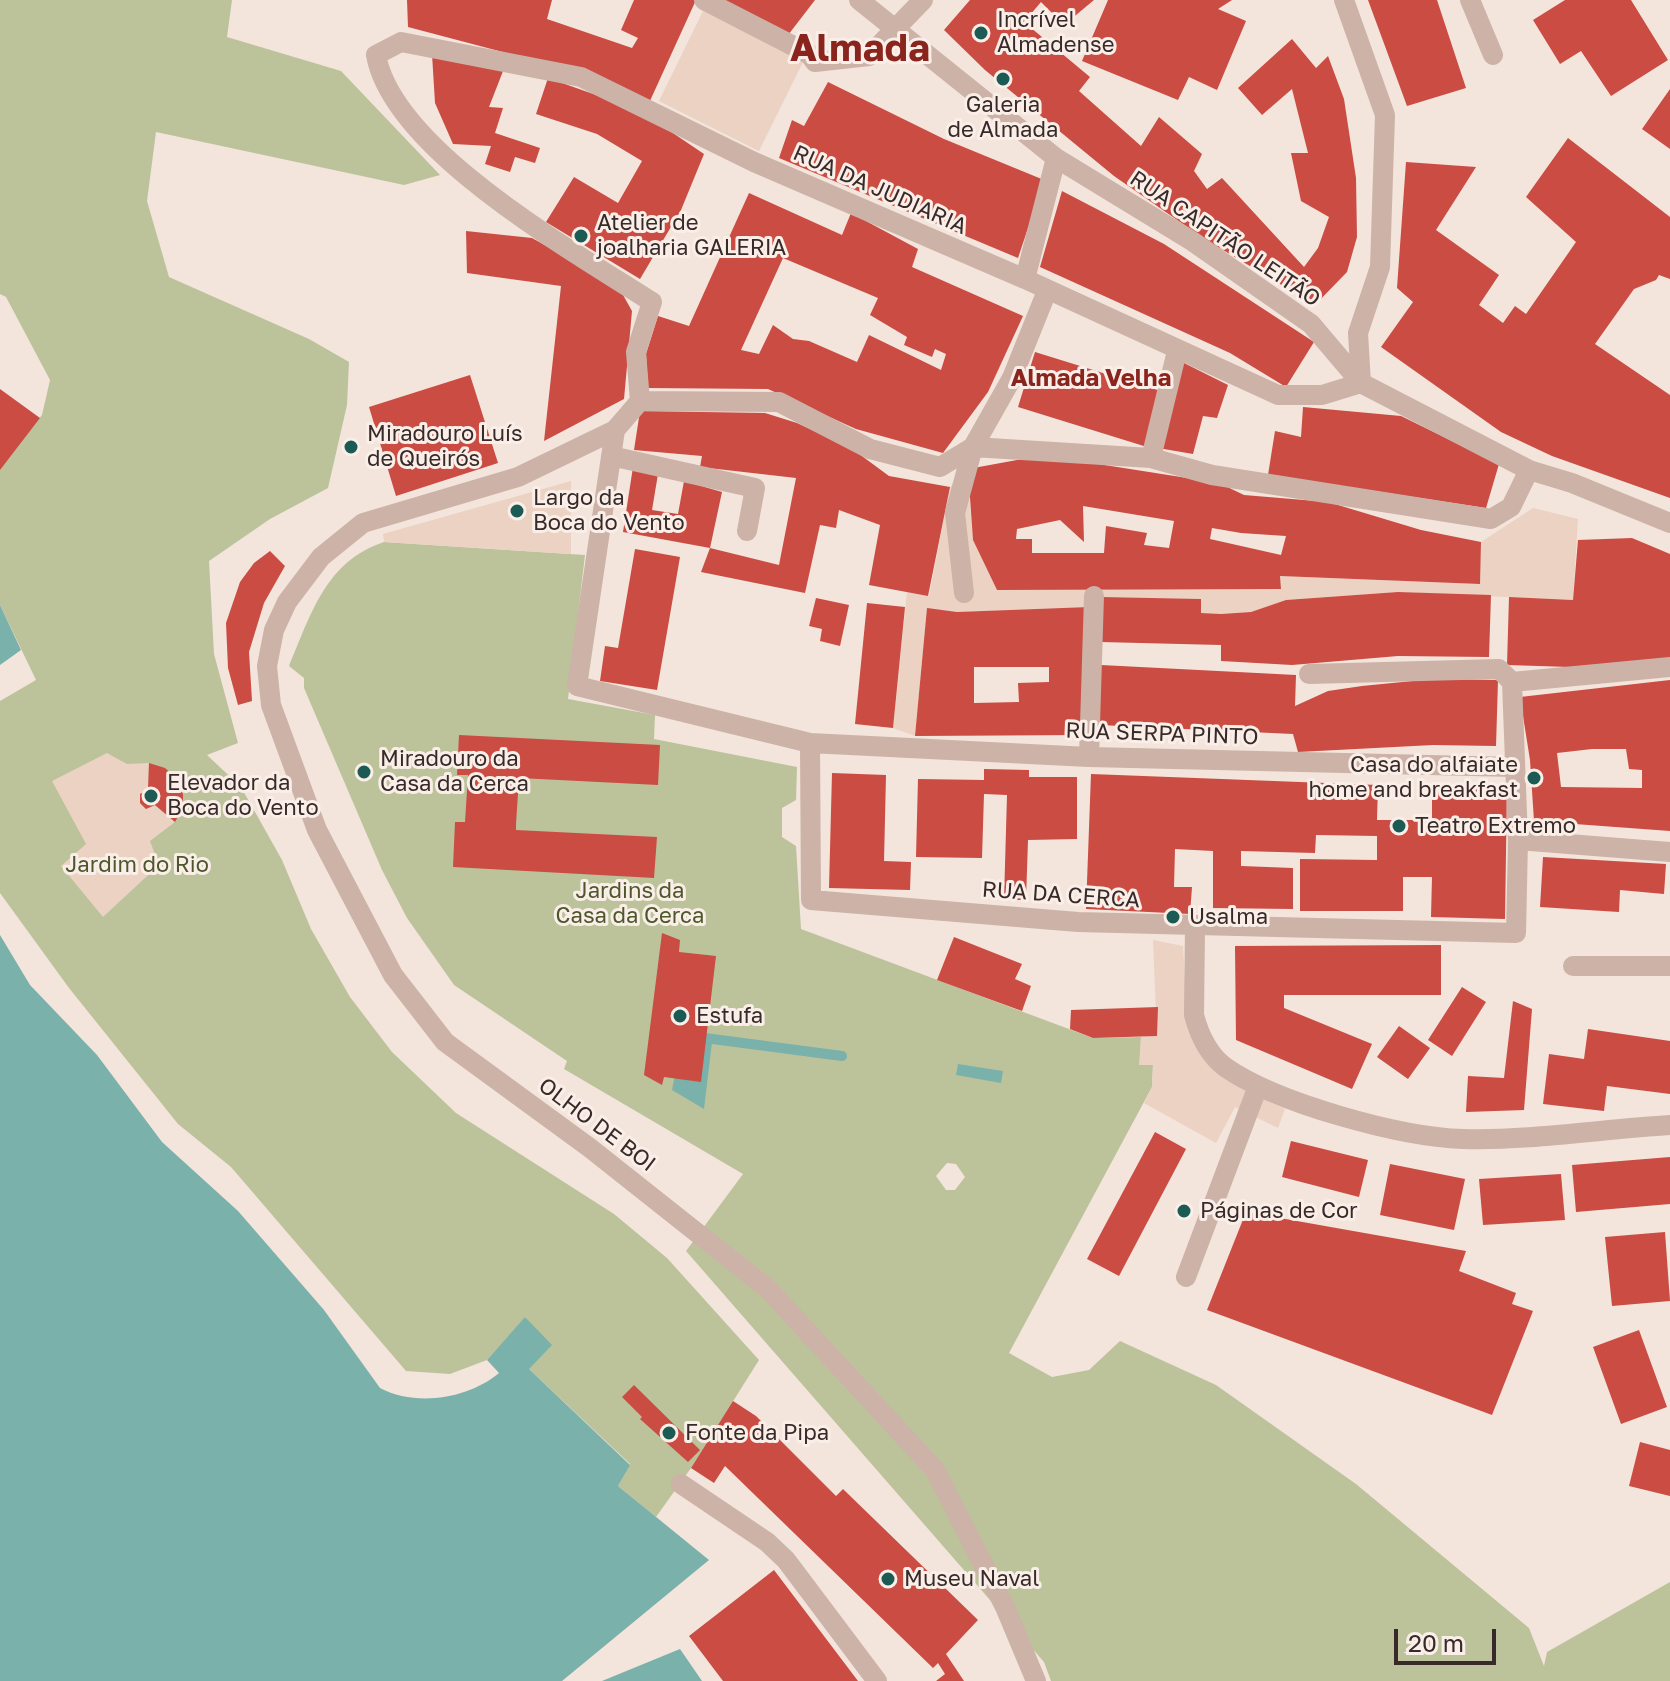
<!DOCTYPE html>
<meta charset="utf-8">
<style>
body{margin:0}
#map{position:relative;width:1670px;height:1681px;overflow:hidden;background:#f3e4dc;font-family:"Golos Text",sans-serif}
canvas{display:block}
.scale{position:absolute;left:1394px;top:1629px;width:102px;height:36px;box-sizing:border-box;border:4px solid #382a28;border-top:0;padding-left:10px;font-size:24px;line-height:28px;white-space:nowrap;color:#382a28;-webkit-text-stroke:6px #faefe8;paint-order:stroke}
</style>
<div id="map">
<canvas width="1670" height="1681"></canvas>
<div class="scale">20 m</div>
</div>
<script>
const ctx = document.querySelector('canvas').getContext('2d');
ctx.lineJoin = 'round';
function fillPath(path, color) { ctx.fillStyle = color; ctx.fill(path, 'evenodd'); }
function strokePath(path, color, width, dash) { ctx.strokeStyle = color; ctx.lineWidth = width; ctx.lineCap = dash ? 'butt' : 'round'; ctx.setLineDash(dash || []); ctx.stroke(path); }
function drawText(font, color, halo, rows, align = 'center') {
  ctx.font = font + ' "Golos Text",sans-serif'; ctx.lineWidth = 6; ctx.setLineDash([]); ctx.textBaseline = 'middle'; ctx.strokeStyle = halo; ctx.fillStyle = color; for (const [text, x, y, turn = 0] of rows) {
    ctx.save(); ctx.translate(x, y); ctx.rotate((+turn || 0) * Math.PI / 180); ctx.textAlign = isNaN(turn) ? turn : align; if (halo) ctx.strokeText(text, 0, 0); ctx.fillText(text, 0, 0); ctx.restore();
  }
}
fillPath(new Path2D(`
 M0 0H232L227 37 341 71 440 175 404 185 156 132 147 201 169 277 309 339 349 362 347 405 328 488 270 519 209 561 214 654 238 743 207 755 241 787 282 860 311 929 350 997 392 1052 456 1113 614 1214 667 1258 759 1360 691 1468 656 1517 618 1486 630 1464 529 1369 526 1317 487 1360 450 1374 406 1371 231 1167 178 1124 69 988 0 893V701L36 680 0 605V468L42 415 50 380 6 297 0 294Z
 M384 542 585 555 568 699 655 715 654 739 797 767 796 800 782 808V837L796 846 801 929 1093 1038 1141 1037 1140 1065H1153L1152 1087 1009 1353 1052 1377 1089 1370 1120 1341 1216 1385 1356 1484 1529 1628 1544 1666 1547 1652 1670 1582V1681H1051L1044 1662 686 1251 743 1174 564 1069 567 1061 454 985 407 918 382 870 304 688V678L289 666C311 614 326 561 384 542ZM947 1163 956 1164 965 1177 955 1190H946L936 1176Z`), '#bcc39b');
fillPath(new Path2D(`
 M703 11 804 60 759 151 659 101Z
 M571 481V554L384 542 383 534Z
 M956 482 969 494 973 540 997 590 1281 588 1280 576 1479 584 1481 542 1533 508 1578 519 1573 600 1398 592 1286 600 1251 612 1221 614 1201 613V599L1103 597 1089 607 957 612 927 609 915 736 893 728 907 592 929 596 950 487Z
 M107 753 127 764 149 763 148 790 140 794V803L146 809 155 805 175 822 150 841 159 865 103 917 61 866 86 844 52 781Z
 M1153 940 1183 946 1187 1018 1211 1067 1243 1090 1285 1109 1278 1128 1235 1107 1216 1143 1144 1103 1152 1087 1153 1065H1139L1141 1037 1157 1035Z`), '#ebd2c2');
fillPath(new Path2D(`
 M0 605 21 650 0 665Z
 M0 935 30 985 97 1055 162 1142 238 1211 324 1310 380 1388C416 1407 468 1399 499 1373L487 1360 525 1317 552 1345 529 1369 630 1465 618 1486 709 1560 562 1681H0Z
 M684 1027 712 1042 704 1109 672 1090Z
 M958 1064 1003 1071 1001 1083 956 1075Z
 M680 1649 702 1681H602Z`), '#7ab1aa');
strokePath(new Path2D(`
 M705 1038 842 1056`), '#7ab1aa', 10);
fillPath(new Path2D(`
 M407 0H552L547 19 632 48 638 38 621 30 634 0H696L649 103 533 60 408 27Z
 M720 0H815L785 39Z
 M970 0H1094L1064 25 1041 2 1024 22 1090 77 1079 91 1141 146 1159 117 1202 154 1194 171 1207 189 1222 178 1304 267 1318 248 1329 217 1301 201 1291 153H1308L1292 89 1262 115 1238 88 1292 39 1316 68 1328 56 1344 99 1356 178 1357 237 1347 272 1315 305 1203 238 1114 176 985 70 944 30Z
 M1108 0H1232L1218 9 1246 21 1217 90 1189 77 1178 100 1082 61Z
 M1368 0H1437L1466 88 1407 106Z
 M1565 0H1631L1668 60 1611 96 1581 51 1560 64 1533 20Z
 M432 54 505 66 489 107 503 108 495 133 540 148 535 163 515 157 510 172 485 164 491 146 453 144 435 103Z
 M548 78 613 101 661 125 704 154 681 210 640 279 546 222 574 177 618 203 642 161 597 134 536 114Z
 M828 82 944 139 1044 180 1018 258 779 158 792 120 804 126Z
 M1670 89V149L1642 129Z
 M1568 138 1670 217V279L1659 275 1656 280 1634 289 1595 344 1670 395V498L1552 456 1501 432 1381 347 1413 302 1397 288 1406 162 1476 167 1436 230 1499 275 1479 305 1503 323 1515 306 1526 314 1576 242 1526 197Z
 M1062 191 1164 244 1314 342 1286 387 1230 353 1040 267Z
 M749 193 842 235 851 213 918 249 912 267 1023 316 988 392 943 453 856 429 768 389 648 388 646 354 658 316 689 326ZM783 258 878 298 870 315 907 337 904 345 932 357 935 349 946 354 941 370 869 335 857 362 809 341 793 339 773 325 759 354 741 350Z
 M466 231 532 238 618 286 632 311 624 399 544 441 561 286 467 273Z
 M1035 352 1164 392 1147 447 1018 407Z
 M1182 362 1228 385 1217 418 1203 416 1193 454 1158 448Z
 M470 375 498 463 396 496 369 407Z
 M0 389 40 418 0 470Z
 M1303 407 1401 416 1499 464 1486 508 1268 475 1275 431 1301 437Z
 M640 411 765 413 797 423 851 448 889 476 950 487 928 596 869 585 880 525 839 510 836 528 820 525 805 593 701 572 710 548 779 565 796 478 700 467 702 456 634 450Z
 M1060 458 1219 483 1244 495 1328 502 1421 530 1481 542 1480 584 1280 576 1281 589 997 590 973 540 968 469 1017 460ZM1083 506 1174 521 1169 548 1144 545 1147 533 1106 526 1104 553H1032V539H1016L1017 529 1060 520 1084 542ZM1212 528 1241 533 1286 536 1281 555 1210 539Z
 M633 467 658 474 652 510 678 514 684 481 722 492 710 548 623 532Z
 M1632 538 1670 554V658L1570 667 1507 665 1509 597 1573 600 1578 540Z
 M635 549 680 557 657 690 600 681 605 646 618 648Z
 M270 551 285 566 264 603 249 652 252 701 238 705 228 668 226 623 240 582 254 563Z
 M1398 592 1491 595 1489 657 1398 656 1292 665 1221 661V645L1101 642 1102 597 1201 599V613L1221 614 1251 612 1286 600Z
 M816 598 849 605 840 646 820 641 822 629 809 626Z
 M867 603 905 607 893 728 855 724Z
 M1089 607 1087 735 915 736 927 608 957 612ZM974 667H1049V682L1018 683 1019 702 974 703Z
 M1101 665 1296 675 1295 706 1328 691 1362 686 1433 679 1498 680 1496 746 1433 745 1298 752 1293 734 1099 725Z
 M1670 680V831L1534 821 1530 760 1520 697ZM1592 749H1626L1629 769 1642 770V788L1561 787 1557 753Z
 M459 735 660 745 658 785 519 778 516 824V830L657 837 654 878 453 867 455 822H465L468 775H457Z
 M149 763 165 768 175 777 183 794V808L175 822 155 805 146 809 140 803V794L148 790Z
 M984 769 1029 770V777H1077V839L1028 840 1026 900H1004L1007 795 984 794 982 858 916 857 918 779 984 780Z
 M832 773 886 775 884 861 911 862 910 890 829 888Z
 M1091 774 1378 785 1377 820H1432V786H1507L1505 919 1431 917 1432 877H1403V911H1300V859L1377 860V836L1316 835 1315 853 1241 851V866L1293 868V909L1213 908V851L1175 849 1174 887H1192L1190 914 1086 909Z
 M1543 857 1666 864 1664 894 1620 890 1619 912 1540 907Z
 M662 933 680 940 679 952 716 956 701 1082 664 1077 662 1085 644 1075Z
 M954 937 1022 964 1015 979 1031 986 1022 1011 937 980Z
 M1441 945V995H1284V1008L1372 1044 1352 1089 1236 1040 1235 946Z
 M1462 987 1486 1002 1452 1056 1428 1040Z
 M1513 1001 1532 1009 1524 1110 1466 1112 1468 1076 1504 1078Z
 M1158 1007 1157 1036 1093 1038 1070 1029 1071 1010Z
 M1399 1026 1430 1048 1408 1079 1377 1057Z
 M1588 1029 1670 1041V1094L1607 1086 1604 1111 1543 1104 1549 1054 1584 1059Z
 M1155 1132 1186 1149 1119 1276 1087 1259Z
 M1291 1141 1368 1160 1359 1197 1282 1177Z
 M1670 1157V1204L1576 1212 1572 1165Z
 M1390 1164 1465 1179 1454 1230 1380 1215Z
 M1561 1174 1565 1220 1483 1225 1479 1179Z
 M1246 1212 1466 1251 1459 1271 1516 1293 1512 1304 1533 1311 1492 1415 1207 1310Z
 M1665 1232 1670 1301 1612 1306 1605 1237Z
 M1639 1330 1667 1407 1621 1424 1593 1347Z
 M634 1385 700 1450 688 1462 640 1419 642 1417 622 1397Z
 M733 1401 756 1416 836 1496 843 1489 978 1620 946 1654 964 1681H936L945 1674 938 1663 933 1668 725 1466 714 1483 691 1468Z
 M1640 1442 1670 1450V1496L1629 1486Z
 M774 1570 858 1681H723L689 1636Z`), '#ca4c43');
strokePath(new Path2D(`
 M704 0 809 54 815 62 869 56 923 0
 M859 0 1056 158 1192 241 1311 324 1361 383 1529 470 1572 483 1670 523
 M1344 0 1385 115 1380 267 1358 333 1361 383
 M1470 0 1493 55
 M1025 279 1056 158
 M640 401 779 402 870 449 940 467 973 447
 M615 430 640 401 636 352 652 302C573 251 393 150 376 55L401 42 581 77 754 162 1025 279 1278 395H1322L1361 383
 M973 447 1151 458 1212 475 1491 519 1511 507 1529 470
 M611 456 755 488 747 531
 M1151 458 1177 351
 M964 593 955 513 973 447 1012 378 1047 291
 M1309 674 1499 669 1512 682
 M1512 682 1670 667
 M810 743 811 900 1078 922 1516 933 1518 840 1512 682
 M1089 757 1094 596
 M1518 840 1670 852
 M1195 928 1194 1015C1199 1034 1209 1055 1225 1067 1276 1103 1400 1137 1463 1139 1528 1141 1604 1129 1670 1125
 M1573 966H1670
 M1186 1277 1258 1086
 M681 1484 767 1542 786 1560 877 1681
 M1036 1681 1005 1607 935 1470 768 1289 590 1148 445 1042 393 975 317 830 271 705 267 666 274 630 287 602 321 557 363 523 518 477 615 430 577 686 810 743 1089 757 1514 767`), '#ccb2a7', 20);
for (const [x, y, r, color] of [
 [981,33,8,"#1c5b54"],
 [1003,79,8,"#1c5b54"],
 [581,236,8,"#1c5b54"],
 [351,447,8,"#1c5b54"],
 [517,511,8,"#1c5b54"],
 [364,772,8,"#1c5b54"],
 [1534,778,8,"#1c5b54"],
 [151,796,8,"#1c5b54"],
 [1399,826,8,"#1c5b54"],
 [1173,917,8,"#1c5b54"],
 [680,1016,8,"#1c5b54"],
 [1184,1211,8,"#1c5b54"],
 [669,1433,8,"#1c5b54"],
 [888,1579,8,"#1c5b54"]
]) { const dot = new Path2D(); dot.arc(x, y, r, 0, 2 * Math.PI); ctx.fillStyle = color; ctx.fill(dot); strokePath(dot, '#faefe8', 3); }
drawText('22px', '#382a28', '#faefe8', [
 ["Incrível",997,20],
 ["Almadense",997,45],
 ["Galeria",1003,105,"center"],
 ["de Almada",1003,130,"center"],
 ["Atelier de",597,223],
 ["joalharia GALERIA",597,248],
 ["Miradouro Luís",367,434],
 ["de Queirós",367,459],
 ["Largo da",533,498],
 ["Boca do Vento",533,523],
 ["Miradouro da",380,759],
 ["Casa da Cerca",380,784],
 ["Casa do alfaiate",1518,765,"right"],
 ["home and breakfast",1518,790,"right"],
 ["Elevador da",167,783],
 ["Boca do Vento",167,808],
 ["Teatro Extremo",1415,826],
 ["Usalma",1189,917],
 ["Estufa",696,1016],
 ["Páginas de Cor",1200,1211],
 ["Fonte da Pipa",685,1433],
 ["Museu Naval",904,1579]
], 'left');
drawText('22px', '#382a28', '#faefe8', [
 ["RUA DA JUDIARIA",880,190,24],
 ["RUA CAPITÃO LEITÃO",1225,239,34],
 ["RUA SERPA PINTO",1162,734,2],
 ["RUA DA CERCA",1061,895,4],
 ["OLHO DE BOI",597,1125,37]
]);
drawText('22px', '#4e572b', '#faefe8', [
 ["Jardim do Rio",137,865],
 ["Jardins da",630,891],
 ["Casa da Cerca",630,916]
]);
drawText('bold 24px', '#8a251e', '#faefe8', [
 ["Almada Velha",1091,378]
]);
drawText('bold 38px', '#8a251e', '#faefe8', [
 ["Almada",860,49]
]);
</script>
